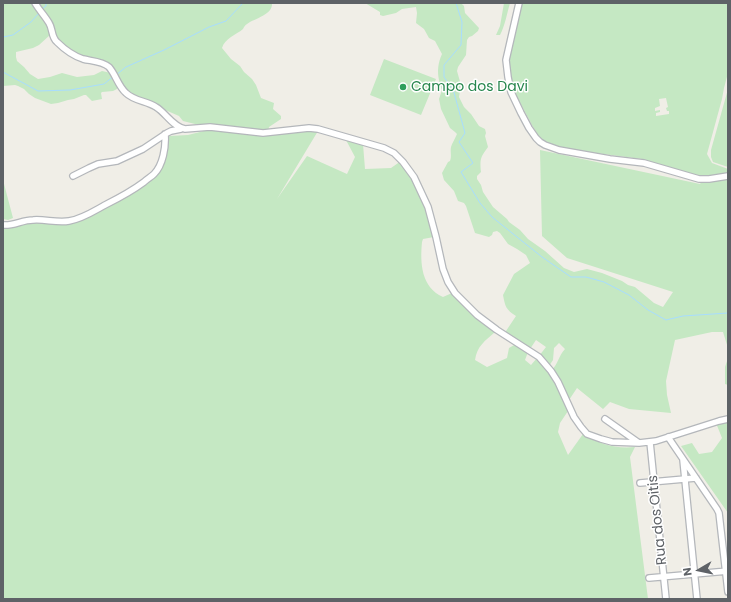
<!DOCTYPE html>
<style>
body{margin:0}
#map{position:relative;width:731px;height:602px;overflow:hidden;background:#f0eee7;font-family:Poppins,sans-serif}
canvas{display:block}
.frame{position:absolute;inset:0;border:4px solid #5e6267;pointer-events:none}
.north{position:absolute;left:679px;top:550px;width:40px;height:40px;-webkit-text-stroke:3px #fff;paint-order:stroke;rotate:261deg;font-size:11px;font-weight:700;line-height:16px;text-align:center;color:#5e6267}
.north::after{content:'';display:block;margin:auto;width:14px;height:18px;background:#5e6267;clip-path:polygon(50% 0,100% 100%,50% 72%,0 100%)}
</style>
<div id="map">
<canvas width="731" height="602"></canvas>
<div class="frame"></div>
<div class="north">N</div>
</div>
<script>
const ctx = document.querySelector('canvas').getContext('2d');
ctx.lineJoin = 'round';
function fillPath(path, color) { ctx.fillStyle = color; ctx.fill(path, 'evenodd'); }
function strokePath(path, color, width, dash) { ctx.strokeStyle = color; ctx.lineWidth = width; ctx.lineCap = dash ? 'butt' : 'round'; ctx.setLineDash(dash || []); ctx.stroke(path); }
function drawText(font, color, halo, rows, align = 'center') {
  ctx.font = font + ' Poppins,sans-serif'; ctx.lineWidth = 3; ctx.setLineDash([]); ctx.textBaseline = 'middle'; ctx.strokeStyle = halo; ctx.fillStyle = color; for (const [text, x, y, turn = 0] of rows) {
    ctx.save(); ctx.translate(x, y); ctx.rotate((+turn || 0) * Math.PI / 180); ctx.textAlign = isNaN(turn) ? turn : align; if (halo) ctx.strokeText(text, 0, 0); ctx.fillText(text, 0, 0); ctx.restore();
  }
}
fillPath(new Path2D(`
 M3 3H34L49 25 50 35 39 45 33 48 16 52V57L17 61 24 67 30 74 38 79 50 77 62 73 77 77 94 75 102 71 111 73 118 84 117 89 113 91 102 92 101 93 102 99 92 101 86 95H84L74 99 68 100 58 103 51 104 35 98 29 94 24 89 18 86 15 85 3 86Z
 M37 3H272C273 15 255 18 247 24 245 25 244 27 243 29 236 35 225 38 222 48L231 59 240 66 244 72 252 79 256 85 261 98 274 103 273 109 281 116V119L269 127 268 131 263 132 221 126 195 124 183 121 179 116 133 96 125 89 112 69 72 52 56 40Z
 M365 3H461L464 6 465 13 479 28 478 31 472 36 469 37 467 40 466 55 458 67 457 71 461 85 459 97 464 107 471 114 479 126 485 129 486 133 485 136 488 147C480 158 480 159 481 172L477 176V179L481 185 483 192 493 207 507 219 509 222 520 230 528 239 545 251 564 268 574 272 587 269 602 273 622 281 628 285 635 287 654 303 663 307 673 292 567 258 542 236 540 150 700 184 702 181 728 178V385L725 384V367L728 358V348L723 332H712L675 340 666 381 667 395 671 413 629 409 610 402 603 409 577 388 569 400 552 370C558 364 559 355 565 349L559 343 554 348 553 360 549 366 539 356 546 347 536 340 530 349 504 334 516 316C506 310 505 306 503 295L514 274 530 263 526 255 517 249 508 244 500 233 497 231 493 232 492 235 489 237 475 233 466 206 464 203 458 201 454 191 444 180 442 173 448 162 450 161C452 156 450 152 451 147 452 143 455 139 457 134L455 132 450 128 441 109 439 99 442 90C440 86 440 84 439 80 437 71 438 63 442 54L435 41 429 38 424 29 416 23 417 13 416 7 402 9 396 13 383 16 380 15V12Z
 M504 3H510C507 13 505 26 500 35H496L500 26Z
 M521 3H728V73L724 88 722 99 707 154 712 163 728 169V174L701 177 642 159 565 149 547 142 541 139 533 127 516 95 511 77 509 65V58ZM666 98 668 107 666 108 667 111H669V114L656 116V113L660 112V110L655 111V108L660 106 659 99Z
 M384 59 436 79 421 115 370 95Z
 M728 89V167L713 162 711 157V150Z
 M212 129 263 135 308 129 318 131 277 199 307 156 347 174 355 157 346 140 363 144 365 169 391 168 401 161 412 178 426 207 434 237 423 239 422 242C420 263 421 287 443 297L452 293 495 332C485 341 477 346 475 360L487 367 507 358 509 348 516 344 528 352 525 360 531 365 537 358C552 376 560 389 568 411L560 423 558 432 568 455 583 434C600 444 615 449 635 447L630 457 648 599H3V226L29 221 70 222 154 176 167 138 169 136 188 135Z
 M3 180 13 218 8 220 3 219Z
 M727 421 728 423V513L681 446 692 443 699 454 712 452 722 438 716 423Z`), '#c5e8c3');
strokePath(new Path2D(`
 M456 3 462 22 461 45 444 65V77L453 89 465 133 459 142 473 163 461 172 480 203 492 217 542 257 571 277H586L604 282 629 295 648 310 666 320 683 316 728 313
 M42 9 46 6V3
 M3 37 13 35 31 22 39 13
 M3 72 38 91 70 90 104 84 114 76
 M116 75 126 67 164 50 209 27 226 21 243 3`), '#a8ddff', 1);
const minor = new Path2D(`
 M35 3C39 10 45 16 49 23 53 29 51 37 57 42 64 49 74 56 83 59 91 61 102 61 109 67 116 75 118 86 126 93 134 101 147 101 156 107 166 113 173 127 185 129L210 127 263 133 309 128 318 129 384 148 394 153 403 162 414 177 428 207 436 237 443 269 448 282 455 293 477 315 497 330 539 357 551 371 558 382 574 417 581 427 587 434 601 439 612 442 639 443
 M519 3 506 60 508 77 511 92 521 113 529 128 536 138 540 142 545 145 559 150 610 159 644 163 699 179H709L728 176
 M73 176 89 168 98 164 117 161 143 149 167 133 171 131 181 129
 M3 225C14 226 22 220 33 220 45 219 57 223 69 221 82 219 94 211 105 205 119 198 132 191 144 182 147 179 151 177 154 174 163 165 166 147 165 134
 M605 419 639 443 656 441 719 421 728 419
 M668 437 717 509 719 513 728 592
 M650 442 666 599
 M683 460 697 599
 M640 483 696 478
 M649 578 728 571`);
strokePath(minor, '#b4b7bb', 8);
strokePath(minor, '#fff', 5.5);
for (const [x, y, r, color] of [
 [403,87,4,"#2e9e5b"]
]) { const dot = new Path2D(); dot.arc(x, y, r, 0, 2 * Math.PI); ctx.fillStyle = color; ctx.fill(dot); strokePath(dot, '#fff', 1.5); }
drawText('14px', '#27864d', '#fff', [
 ["Campo dos Davi",411,87]
], 'left');
drawText('14px', '#5e6267', '#fff', [
 ["Rua dos Oitis",658,520,-96]
]);
</script>
